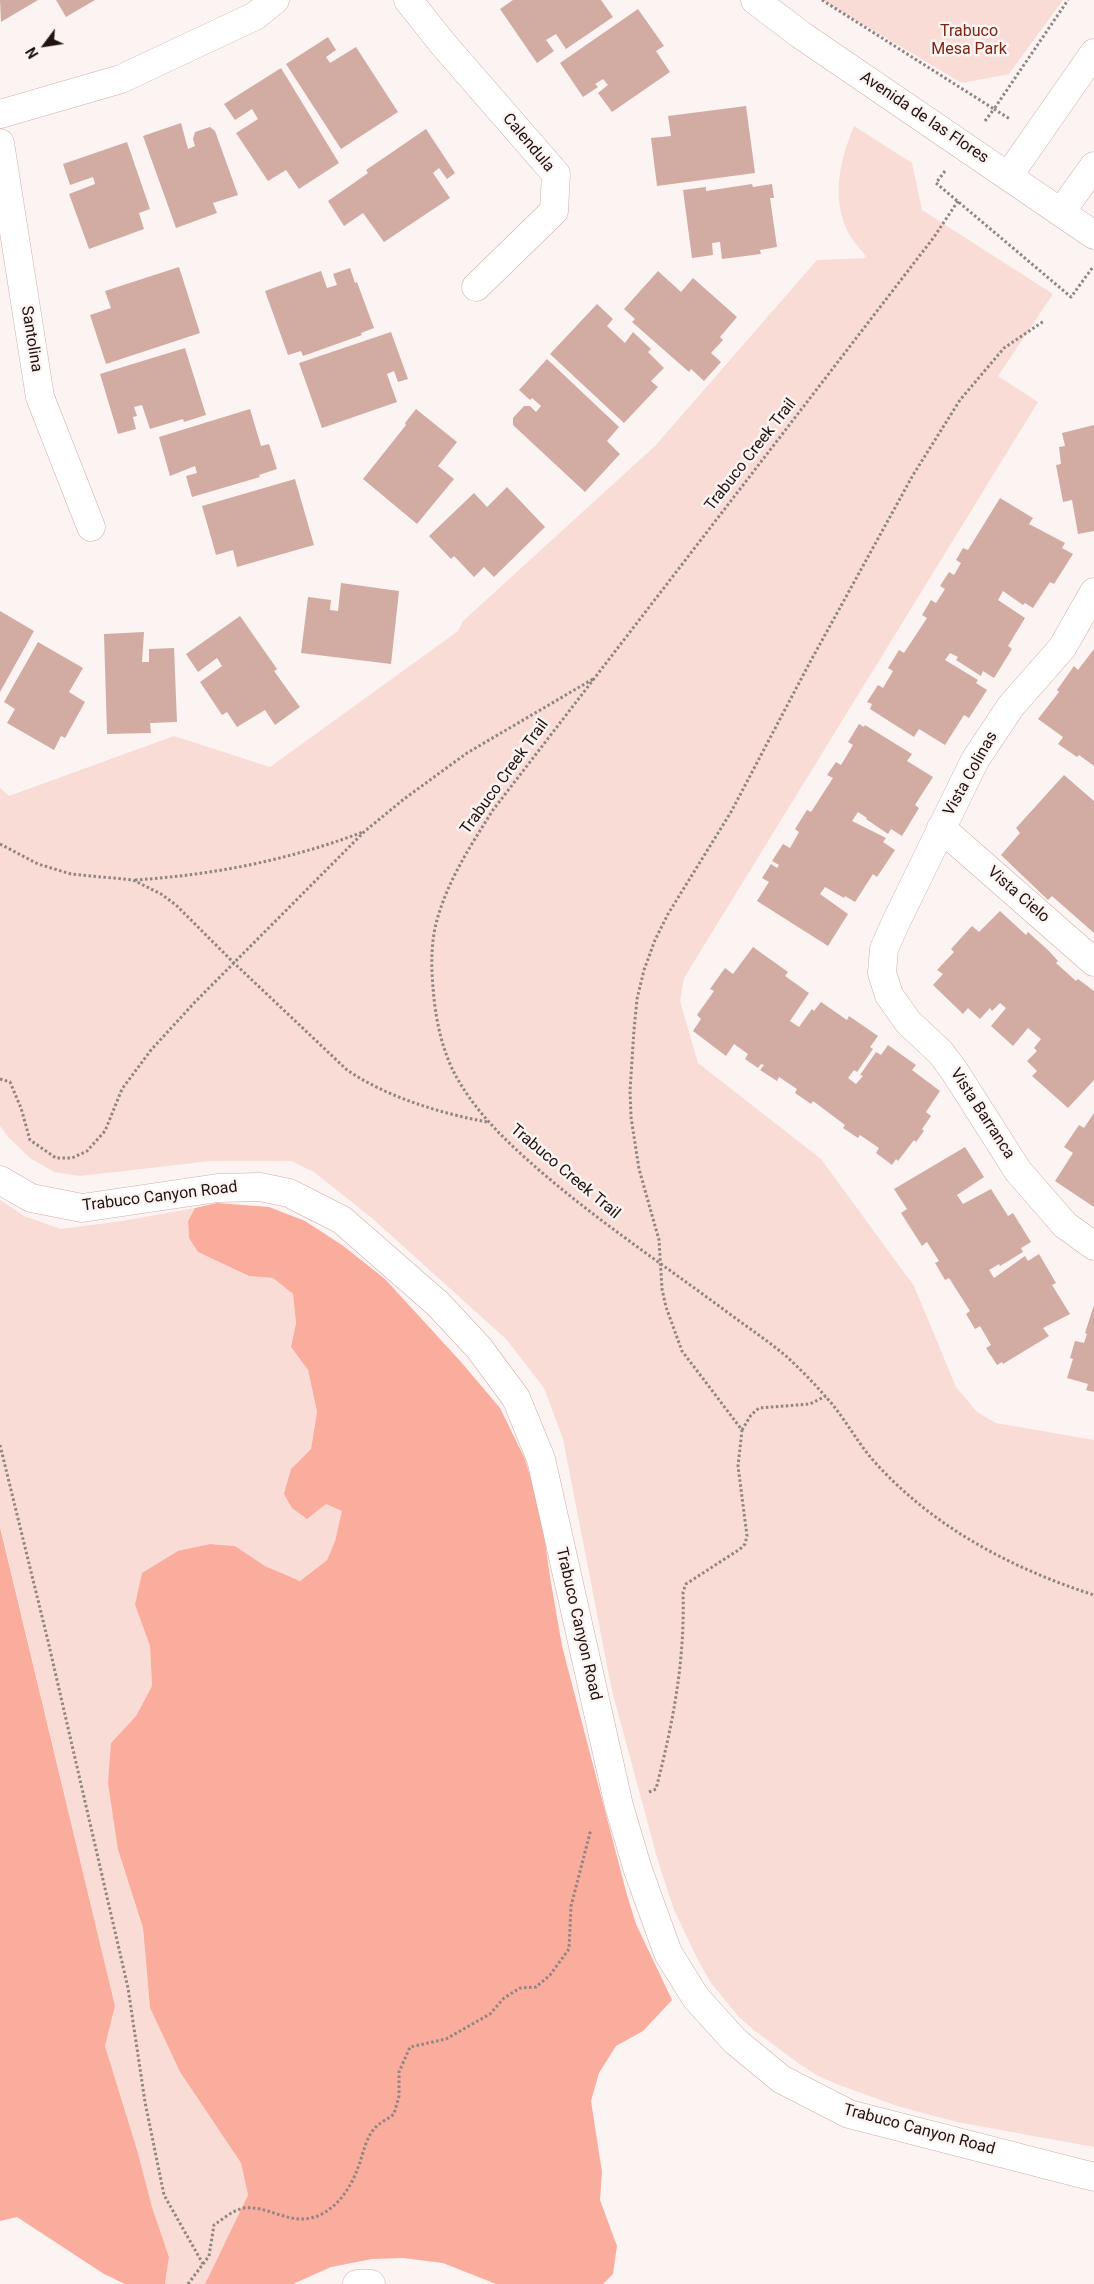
<!DOCTYPE html>
<style>
body{margin:0}
#map{position:relative;width:1094px;height:2284px;overflow:hidden;background:#fcf4f2;font-family:Roboto,sans-serif}
canvas{display:block}
.north{position:absolute;left:20px;top:20px;width:50px;height:50px;-webkit-text-stroke:4px #fcf4f2;paint-order:stroke;rotate:239deg;font-size:14px;font-weight:700;line-height:20px;text-align:center;color:#211310}
.north::after{content:'';display:block;margin:auto;width:18px;height:22px;background:#211310;clip-path:polygon(50% 0,100% 100%,50% 72%,0 100%)}
</style>
<div id="map">
<canvas width="1094" height="2284"></canvas>
<div class="north">N</div>
</div>
<script>
const ctx = document.querySelector('canvas').getContext('2d');
ctx.lineJoin = 'round';
function fillPath(path, color) { ctx.fillStyle = color; ctx.fill(path, 'evenodd'); }
function strokePath(path, color, width, dash) { ctx.strokeStyle = color; ctx.lineWidth = width; ctx.lineCap = dash ? 'butt' : 'round'; ctx.setLineDash(dash || []); ctx.stroke(path); }
function drawText(font, color, halo, rows, align = 'center') {
  ctx.font = font + ' Roboto,sans-serif'; ctx.lineWidth = 5; ctx.setLineDash([]); ctx.textBaseline = 'middle'; ctx.strokeStyle = halo; ctx.fillStyle = color; for (const [text, x, y, turn = 0] of rows) {
    ctx.save(); ctx.translate(x, y); ctx.rotate((+turn || 0) * Math.PI / 180); ctx.textAlign = isNaN(turn) ? turn : align; if (halo) ctx.strokeText(text, 0, 0); ctx.fillText(text, 0, 0); ctx.restore();
  }
}
fillPath(new Path2D(`
 M822 0H1063L1009 74 962 83Z
 M854 126 912 163 922 210 1053 294 998 376 1038 402 684 978 680 1001 698 1063 821 1159 914 1286 956 1387 977 1412 996 1423 1094 1440V2147L957 2122 897 2106 839 2085 818 2076 798 2063 755 2031 739 2017 711 1983 698 1960 674 1910 658 1861 612 1691 563 1439 544 1388 506 1339 373 1219 314 1172 291 1161H211L80 1176 54 1172 30 1158 8 1137 0 1126V788L9 796 174 736 270 767 458 631 463 621 655 446 817 260 867 258C861 249 853 242 848 232 831 199 840 159 854 126Z
 M0 1200 24 1216 61 1229 122 1221 195 1208 188 1221 189 1238 198 1252 249 1276 273 1278 293 1294 296 1323 291 1347 308 1370 317 1412 311 1449 291 1469 326 1504 343 1511 335 1541 327 1560 300 1581 265 1566 235 1546 211 1544 174 1553 135 1605 150 1646 152 1686 136 1716 111 1743 118 1851 143 1928 150 2008 180 2072 241 2163 248 2195 205 2284H165L169 2257 152 2207 138 2153 105 2046 115 2006 0 1525Z`), '#f9dcd5');
fillPath(new Path2D(`
 M217 1203 269 1207 305 1221 342 1245 385 1279 461 1362 500 1408 525 1459 541 1513 550 1577 562 1646 627 1895 636 1924 672 2000 643 2031 616 2046 599 2073 591 2101 602 2172 600 2200 617 2246 613 2274 603 2284H496L443 2263 403 2258 372 2259 331 2267 293 2284H205L248 2195 241 2163 180 2072 150 2008 143 1928 118 1850 108 1783 111 1743 136 1716 152 1686 150 1646 135 1605 142 1573 178 1551 210 1544 235 1546 265 1566 300 1581 327 1560 335 1541 342 1511 326 1504 307 1519 292 1508 284 1494 291 1469 311 1449 317 1412 308 1370 291 1347 296 1323 293 1294 273 1278 249 1276 198 1252 189 1238 188 1221 195 1208Z
 M0 1527 115 2006 105 2046 138 2153 152 2207 169 2257 165 2284H125L104 2274 17 2217 0 2221Z`), '#faad9d');
fillPath(new Path2D(`
 M0 0H38L1 22Z
 M56 0H95L66 17Z
 M513 0H601L613 17 566 49 556 34 546 40 554 51 537 63 500 9Z
 M638 9 664 46 656 51 670 72 612 112 598 93 608 85 603 79 595 84 598 87 583 97 560 63Z
 M328 37 336 50 326 57 330 63 356 47 398 112 341 149 286 64Z
 M281 68 339 163 299 189 286 170 268 181 236 133 258 119 252 109 235 120 224 104Z
 M746 106 755 173 657 186 651 138 671 136 668 116Z
 M181 123 188 149 195 146 193 139 195 132 210 127 215 131 238 195 213 203 217 213 176 228 143 136Z
 M426 129 455 173 447 179 439 168 433 173 450 198 384 242 363 213 344 226 328 201 368 173 366 170Z
 M127 142 150 209 139 213 144 229 89 249 69 194 95 184 93 177 70 185 63 164Z
 M752 184 753 187 772 184 774 198H770L777 247 760 250 761 254 722 259 720 242 712 243 713 255 692 258 683 190 706 187V191Z
 M179 267 200 333 106 364 90 315 111 308 105 291Z
 M350 268 355 283 357 282 374 328 361 333 362 335 303 356 301 351 288 355 265 291 321 271 327 288 337 285 333 274Z
 M658 271 681 292 693 278 737 317 720 337 723 340 711 353 721 362 704 381 691 369 689 372 632 322 635 319 624 309Z
 M597 304 613 319 607 326 625 343 633 332 651 349 648 352 664 368 651 381 658 387 624 423 550 354Z
 M391 332 408 379 398 382 394 371 387 374 397 402 322 428 299 363Z
 M185 348 206 415 184 422 183 419 150 429 142 405 134 407 137 416 133 417 136 429 118 434 100 374Z
 M547 359 619 427 607 441 620 454 585 492 513 425V418L524 406H530L536 412 541 406 532 398 530 400 519 390Z
 M250 409 261 446 269 444 277 469 259 475 260 477 192 497 186 476 197 473 195 466 170 476 159 437Z
 M416 409 457 442 438 466 454 479 417 524 363 479 406 425 405 423Z
 M1094 425V531L1078 534 1072 500 1063 502 1056 465 1061 464 1059 447 1065 446 1062 433Z
 M295 479 314 545 237 567 233 550 216 555 202 506Z
 M507 487 545 527 494 577 484 567 474 577 454 556 451 559 429 536 474 493 487 507Z
 M1000 498 1033 518 1029 524 1065 543 1062 548 1073 554 1054 584 1050 582 1033 608 1025 603 1023 605 1003 591 998 600 1025 618 1008 646 1012 649 994 678 983 671 981 676 956 660 958 657 950 653 945 660 978 680 976 683 987 690 969 718 964 715 945 745 919 729 914 737 870 709 872 704 867 702 878 685 883 688 893 671 888 668 899 650 904 653 927 618 922 615 931 600 936 603 945 589 940 586 949 572 954 575 961 563 956 560 963 548 968 550Z
 M341 583 399 591 391 664 301 653 308 597 331 600 330 610 338 611Z
 M0 611 34 631 0 692Z
 M240 616 277 669 274 671 300 707 275 725 265 710 237 727 227 712 222 715 200 682 222 666 217 658 198 672 186 654Z
 M144 632 142 662H149V649L174 648 177 722 150 723 151 733 107 734 104 634Z
 M38 642 83 668 69 692 85 702 65 738 61 736 54 750 7 723 15 709 4 702Z
 M1094 649V766L1079 755 1077 757 1058 744 1063 737 1038 719 1059 692 1057 690 1074 666 1078 670Z
 M859 724 864 727 865 725 912 754 907 761 933 777 915 805 919 808 902 836 891 829 888 834 866 819 867 818 858 812 852 821 886 838 883 842 895 850 877 877 873 874 855 902 845 896 844 898 825 887 820 894 848 914 828 946 757 901 769 882 762 878 771 864 777 868 779 865 772 861 783 844 790 848 799 832 795 829 807 810 811 812 833 778 827 775 836 762 841 765 853 745 848 742Z
 M1064 775 1094 801V933L1052 896 1048 900 1001 855 1020 833 1016 828Z
 M1000 911 1026 935 1028 932 1049 951 1058 961 1056 963 1076 981 1078 979 1094 991V1080L1068 1108 1032 1076 1037 1071 1027 1061 1037 1051 1034 1048 1041 1039 1028 1028 1013 1046 991 1026 1006 1008 1000 1003 992 1011 990 1008 980 1019 968 1008 963 1014 933 985 943 974 937 970 954 952 951 949 972 926 979 932Z
 M753 947 788 972 785 976 809 993 790 1021 799 1027 812 1009 814 1011 821 1002 847 1020 849 1016 878 1036 870 1047 873 1049 857 1072 854 1070 848 1078 856 1084 863 1076 860 1075 876 1052 881 1055 888 1045 916 1065 912 1070 940 1091 926 1112 931 1116 922 1129 924 1131 916 1142 914 1140 898 1161 896 1159 892 1165 876 1153 879 1148 860 1135 858 1138 843 1128 845 1125 813 1101 811 1104 795 1093 797 1089 779 1077 777 1081 760 1070 764 1065 761 1064 758 1068 745 1059 748 1054 734 1044 726 1056 693 1031 701 1019 697 1015 714 991 710 989 725 968 733 974Z
 M1094 1113V1207L1055 1181 1073 1153 1064 1147 1079 1125 1084 1128Z
 M965 1147 984 1177 957 1195 963 1204 991 1189 1008 1216 1013 1213 1031 1242 1021 1248 1023 1252 1000 1266 999 1264 989 1270 994 1278 1025 1256 1028 1261 1039 1254 1056 1283 1052 1285 1070 1314 1043 1328 1049 1336 1003 1364 1002 1362 997 1365 986 1348 991 1345 980 1326 975 1329 966 1314 970 1311 949 1278 945 1280 935 1263 939 1261 927 1242 922 1246 901 1213 907 1209 894 1189Z
 M1094 1305V1392L1086 1390 1088 1384 1067 1378 1073 1359 1070 1358 1075 1341 1084 1343 1087 1334 1085 1333Z`), '#d2aba3');
const street = new Path2D(`
 M408 0 443 44 556 174 554 211 476 287
 M0 114 121 79 255 16 275 0
 M0 143 40 397 91 527
 M1094 592 1062 648 1011 706 975 760 895 924 884 949 882 973 889 995 908 1022 941 1053 955 1072 1018 1171 1065 1225 1094 1246
 M941 828 1094 962`);
const secondary = new Path2D(`
 M755 0 801 35 1094 235
 M1009 175 1094 53
 M1061 212 1094 166
 M0 1180 31 1198 82 1208 218 1188 260 1187 289 1193 342 1220 438 1304 479 1348 516 1398 541 1459 619 1806 638 1870 668 1953 696 1998 735 2041 781 2079 849 2114 1094 2177
 M357 2284H371`);
strokePath(street, '#d2aca3', 29);
strokePath(secondary, '#d2aca3', 29);
strokePath(new Path2D(`
 M822 0 994 109 1068 0
 M985 121 994 109 1010 119
 M945 171 936 183 1071 297 1093 267
 M958 201 934 237 493 810C471 845 448 880 437 920 431 941 431 965 433 987 435 1017 442 1052 457 1078 478 1115 508 1143 539 1170 599 1222 664 1265 727 1312 747 1327 767 1340 786 1356 799 1368 813 1382 825 1396 843 1415 855 1439 872 1459 931 1526 1010 1568 1094 1595
 M0 844 38 864 71 874 133 880 161 894 176 905 234 963 347 1070C387 1097 439 1113 487 1122
 M135 880C213 875 289 860 363 832
 M0 1079 10 1082 21 1108 30 1140 56 1158H72L87 1151 105 1131 122 1089 151 1050 195 1002 365 831 404 799 467 753 593 679
 M742 1430 751 1415 759 1408 810 1404 826 1396
 M0 1445 48 1641 128 1988 145 2102 164 2195 203 2264
 M649 1792 656 1789C673 1723 685 1662 683 1592L686 1584 740 1549 745 1544 747 1536 738 1466 742 1430 682 1351 666 1307 662 1289 659 1240 639 1169 631 1117 630 1091 634 1030 637 999 644 970 655 940 668 914 731 812 809 664 913 475 960 400 1004 348 1044 321
 M188 2284 209 2256 214 2225C223 2219 233 2210 244 2208 271 2205 292 2229 322 2214 342 2203 353 2183 360 2162 364 2150 367 2134 378 2125 383 2121 389 2118 394 2114L399 2096V2072L410 2047 446 2039 490 2014 504 1998 520 1988 536 1987 550 1975 569 1949 571 1906 591 1829`), '#908582', 3, [2.5, 2.5]);
strokePath(street, '#fff', 28);
strokePath(secondary, '#fff', 28);
drawText('16px', '#7b2415', '#fcf4f2', [
 ["Trabuco",969,32],
 ["Mesa Park",969,50]
]);
drawText('16px', '#211310', '#fcf4f2', [
 ["Avenida de las Flores",924,118,34],
 ["Calendula",528,143,50],
 ["Santolina",31,339,81],
 ["Trabuco Creek Trail",751,455,-52],
 ["Vista Colinas",971,774,-61],
 ["Trabuco Creek Trail",505,777,-54],
 ["Vista Cielo",1018,895,41],
 ["Vista Barranca",982,1114,57],
 ["Trabuco Creek Trail",565,1172,40],
 ["Trabuco Canyon Road",160,1197,-7],
 ["Trabuco Canyon Road",578,1624,77],
 ["Trabuco Canyon Road",919,2130,15]
]);
</script>
